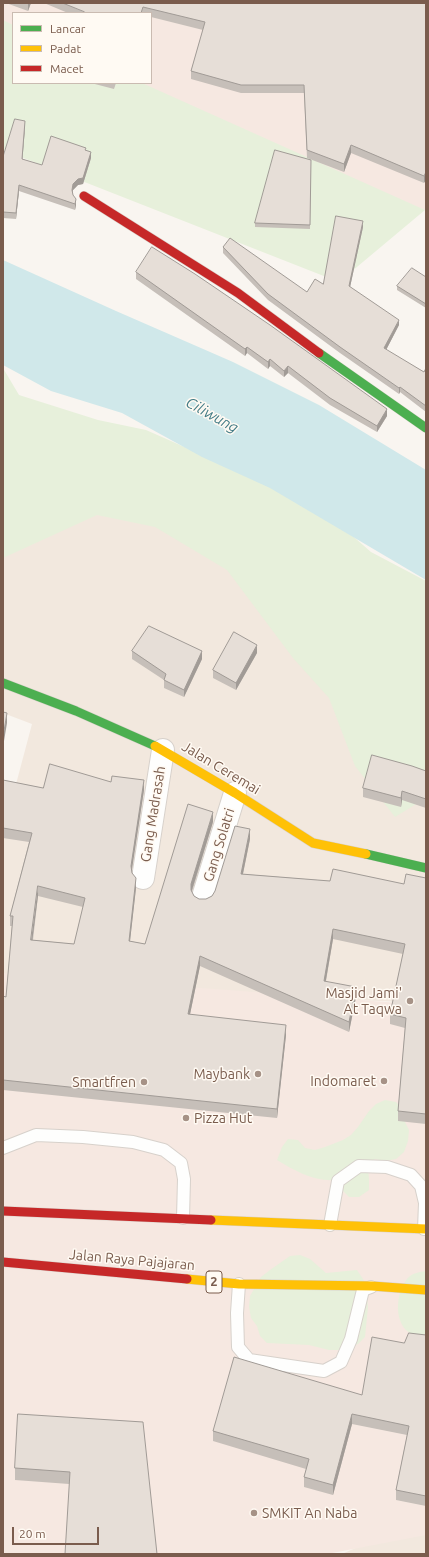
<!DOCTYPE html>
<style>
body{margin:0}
#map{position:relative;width:429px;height:1557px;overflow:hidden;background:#f9f5f0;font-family:Ubuntu,sans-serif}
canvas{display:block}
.frame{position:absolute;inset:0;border:4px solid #7a5c4d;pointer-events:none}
.legend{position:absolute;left:12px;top:12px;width:140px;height:72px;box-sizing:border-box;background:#fffaf3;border:1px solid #cabbb1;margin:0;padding:5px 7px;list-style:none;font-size:12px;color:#7a5c4d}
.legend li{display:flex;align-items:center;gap:8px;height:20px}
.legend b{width:20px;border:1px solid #cabbb1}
.scale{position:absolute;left:12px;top:1527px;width:87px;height:18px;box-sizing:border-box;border:2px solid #7a5c4d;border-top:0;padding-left:5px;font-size:12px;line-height:14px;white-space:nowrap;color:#7a5c4d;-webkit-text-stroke:3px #fffaf3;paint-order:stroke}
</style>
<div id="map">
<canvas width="429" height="1557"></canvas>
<div class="frame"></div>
<ul class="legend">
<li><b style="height:5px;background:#4caf50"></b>Lancar</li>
<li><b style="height:5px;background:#ffc107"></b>Padat</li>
<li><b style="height:5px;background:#c62828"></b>Macet</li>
</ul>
<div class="scale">20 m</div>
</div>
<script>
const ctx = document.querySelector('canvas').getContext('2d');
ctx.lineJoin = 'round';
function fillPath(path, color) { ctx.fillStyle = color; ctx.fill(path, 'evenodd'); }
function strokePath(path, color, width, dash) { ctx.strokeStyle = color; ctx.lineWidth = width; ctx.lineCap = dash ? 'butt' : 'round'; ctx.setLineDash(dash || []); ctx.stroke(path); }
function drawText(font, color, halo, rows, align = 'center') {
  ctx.font = font + ' Ubuntu,sans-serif'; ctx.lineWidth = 3; ctx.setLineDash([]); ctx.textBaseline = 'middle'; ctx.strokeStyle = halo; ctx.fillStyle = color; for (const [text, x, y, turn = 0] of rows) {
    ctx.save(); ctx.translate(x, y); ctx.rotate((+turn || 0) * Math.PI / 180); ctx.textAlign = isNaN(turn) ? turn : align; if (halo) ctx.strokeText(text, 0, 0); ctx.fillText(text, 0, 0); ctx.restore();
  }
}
fillPath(new Path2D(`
 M3 415 426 641V1003L3 985V833L32 724 3 713Z
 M426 1520V1554H342L415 1521Z`), '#f2e8de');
fillPath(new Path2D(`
 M3 3H426V208L425 210 73 83H151V13H13V48L3 42Z
 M3 973 426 1005V1535L327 1554H3Z`), '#f6e8e1');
fillPath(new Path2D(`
 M3 20 13 25V83H142L425 210 339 282 3 150Z
 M3 368 19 395 98 420 146 430 205 456 282 484 340 525 371 552 426 581V798L395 817 355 766 329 698 293 658 227 570 155 527 97 515 3 558Z
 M385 1100 396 1102 403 1110 404 1120 409 1130 408 1141 404 1152 396 1159 385 1161 375 1159 368 1167 369 1179V1190L359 1197H349L341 1189 336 1180C315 1182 295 1171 277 1160L282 1147 288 1139 298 1140 305 1148 315 1150 325 1147 343 1140 351 1135 358 1127 369 1111 376 1104Z
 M300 1255 310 1259 326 1273 357 1270 363 1279 366 1288 368 1307 365 1337 358 1344 349 1348 339 1350H329L309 1345 267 1343 260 1336 257 1326 251 1318 249 1307 250 1296 261 1277 270 1270 290 1256Z
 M426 1271V1341C420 1338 409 1334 405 1329 394 1316 397 1291 407 1279 412 1273 419 1272 426 1271Z`), '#e7f0db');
fillPath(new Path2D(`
 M3 260 116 311 233 362 319 405 426 470V580L270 488 202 457 122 413 51 391 3 365Z`), '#d0e8ea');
const lane = new Path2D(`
 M3 1148 36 1135 83 1137 133 1142 164 1150 181 1163 184 1179 183 1218
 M330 1225 338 1181 359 1166 387 1167 411 1175 421 1186 425 1203 424 1229
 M239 1284 237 1313 238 1347 249 1360 324 1371 341 1362 351 1339 363 1290 371 1287`);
const street = new Path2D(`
 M143 878 163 750
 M203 897 235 793`);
const fast = new Path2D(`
 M319 353 426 428
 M3 683 76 711 155 746
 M366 854 426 868`);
const slow = new Path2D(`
 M155 746 235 793 313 843 366 854
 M211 1220 426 1229
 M187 1279 239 1284 372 1286 426 1290`);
const jam = new Path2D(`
 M84 196 238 293 319 353
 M3 1211 211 1220
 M3 1262 187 1279`);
strokePath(lane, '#d7d1cb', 14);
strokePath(street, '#d7d1cb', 24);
strokePath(fast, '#d9d2cb', 10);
strokePath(slow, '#d9d2cb', 10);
strokePath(jam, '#d9d2cb', 10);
strokePath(lane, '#fefefd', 12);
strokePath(street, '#fefefd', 22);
strokePath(fast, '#4caf50', 9);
strokePath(slow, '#ffc107', 9);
strokePath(jam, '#c62828', 9);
fillPath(new Path2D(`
 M6 3H31L28 11Z
 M44 3H426L424 183 351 153 344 172 307 158 304 93H241L191 79V71L203 30 151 17V13H68Z
 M91 83H116L114 89Z
 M25 127 22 159 42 165 86 150 91 158 83 184 78 185 73 190 72 193 76 205 75 210 19 191 16 219 3 218V157Z
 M311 160 310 229 255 227V223Z
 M363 227 350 287 399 325 386 350 424 372 426 368V412L400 392 399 394 340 353 268 300 223 253V247L307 292 323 284Z
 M136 272 387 416 377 432 330 405 288 373 284 377 270 366 268 369 247 353 245 356 136 279Z
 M426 277V308L397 290V286Z
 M132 651 202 659 184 697 164 688V680L132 659Z
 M257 653 236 690 213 678V670Z
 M426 771V808L402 800 401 807 363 797V788Z
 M3 780 43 788 111 782 144 790 131 872 136 888 130 941 145 944 213 822 192 892 194 896 199 899H206L212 896 250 839 243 874 330 881 404 884 426 878V1124L398 1121V1111L405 1028 390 1024V1014L403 954 333 939 326 981 356 997 349 1032 200 966 190 1014 286 1035 277 1118 3 1090V996L6 997 12 926H10V916L29 842 3 838ZM38 896 83 907 74 944 33 940Z
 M426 1335V1506L396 1500V1490L407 1435 352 1424 333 1495 304 1487V1477L306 1469 213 1441V1431L362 1395 404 1343Z
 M143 1422 69 1484 15 1480V1468Z`), '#c6bfb9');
fillPath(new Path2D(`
 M28 3H31L28 11Z
 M25 121V127L22 165V159Z
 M351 145V153L344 172V164Z
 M91 152V158L83 184 78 185 73 190 72 196V190L73 184Z
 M426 172V180L424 183V176Z
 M19 185V191L16 219V213Z
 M76 199V205L75 210V204Z
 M363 221V227L349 292V286Z
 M399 320V325L384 354V348Z
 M247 347V353L245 356V349Z
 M270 359V366L268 369V362Z
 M288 366V373L284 377V371Z
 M400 387V392L399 394V388Z
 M387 409V416L377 432V426Z
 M257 645V653L236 690V683Z
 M202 651V659L184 697V690Z
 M7 713V723L3 747V737Z
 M144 780V790L131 876V866Z
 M402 791V800L401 807V798Z
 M213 812V822L191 893V884Z
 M250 829V839L241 883V874Z
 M136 878V888L129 950V941Z
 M38 886V896L31 950V940Z
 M333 929V939L324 991V981Z
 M200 956V966L188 1024V1014Z
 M356 987V997L349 1032V1022Z
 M286 1025V1035L277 1118V1109Z
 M352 1414V1424L333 1495V1485Z`), '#a19b96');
const building = new Path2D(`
 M63 3H426V172L424 176 351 145 344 164 307 150 304 85H241L191 71 205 22 143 7 141 13H83L84 12Z
 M15 119 25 121 22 159 42 165 51 136 86 148 85 150 91 152 83 178 78 179 73 184 72 190 73 195 76 199 75 204 19 185 16 213 3 212V157Z
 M275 150 311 160 310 225 255 223Z
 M336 216 363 221 349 286 399 320 384 348 424 372 426 368V406L400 387 399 388 340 347 268 294 223 247 230 238 307 292 315 279 323 284Z
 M152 247 195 274 270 325 387 409 377 426 330 398 288 366 284 371 270 359 268 362 247 347 245 349 136 272Z
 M412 268 426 277V304L397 286Z
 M149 626 202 651 184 690 164 680 166 674 132 651Z
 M234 632 257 645 236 683 213 670Z
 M3 712 7 713 3 737Z
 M372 755 412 766 426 771V799L402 791 401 798 363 788Z
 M50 764 111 782 112 776 144 780 131 866 132 873 136 878 129 941 145 944 188 804 213 812 191 884V890L194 896 199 899H206L212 896 215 891 235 826 250 829 241 874 330 881 333 869 404 884 406 874 426 878V1114L398 1111 406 1018 390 1014 405 944 333 929 324 981 356 987 349 1022 200 956 188 1014 286 1025 277 1109 3 1080V996L6 997 13 916H10L32 833 3 828V780L43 788ZM38 886 85 898 74 944 31 940Z
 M409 1333 426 1335V1496L396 1490 409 1426 352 1414 333 1485 304 1477 309 1459 213 1431 234 1357 362 1395 372 1337 404 1343Z
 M18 1414 143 1422 157 1554H65L70 1472 15 1468Z`);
fillPath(building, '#e6ded7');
strokePath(building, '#a19b96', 1);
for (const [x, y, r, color] of [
 [410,1001,4,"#a69286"],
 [258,1074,4,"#a69286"],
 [384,1081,4,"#a69286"],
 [144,1082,4,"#a69286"],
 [186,1118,4,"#a69286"],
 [254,1513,4,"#a69286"]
]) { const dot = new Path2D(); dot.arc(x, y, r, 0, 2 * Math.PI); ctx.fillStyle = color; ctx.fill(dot); strokePath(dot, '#fffaf3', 1.5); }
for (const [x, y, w] of [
 [214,1282,16]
]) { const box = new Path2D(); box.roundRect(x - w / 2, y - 11, w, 22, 3); ctx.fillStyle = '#fffaf3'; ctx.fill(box); strokePath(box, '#7a5c4d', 1); }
drawText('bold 13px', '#7a5c4d', null, [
 ["2",214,1282]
]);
drawText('14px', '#7a5c4d', '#fffaf3', [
 ["Jalan Ceremai",221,768,31],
 ["Gang Madrasah",153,814,-81],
 ["Gang Solatri",219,845,-73],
 ["Jalan Raya Pajajaran",132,1260,5]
]);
drawText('14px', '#7a5c4d', '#fffaf3', [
 ["Masjid Jami'",402,993],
 ["At Taqwa",402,1009],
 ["Maybank",250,1074],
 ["Indomaret",376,1081],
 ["Smartfren",136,1082],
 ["Pizza Hut",194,1118,"left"],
 ["SMKIT An Naba",262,1513,"left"]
], 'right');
drawText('italic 15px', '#437c86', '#fffaf3', [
 ["Ciliwung",212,415,29]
]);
</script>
